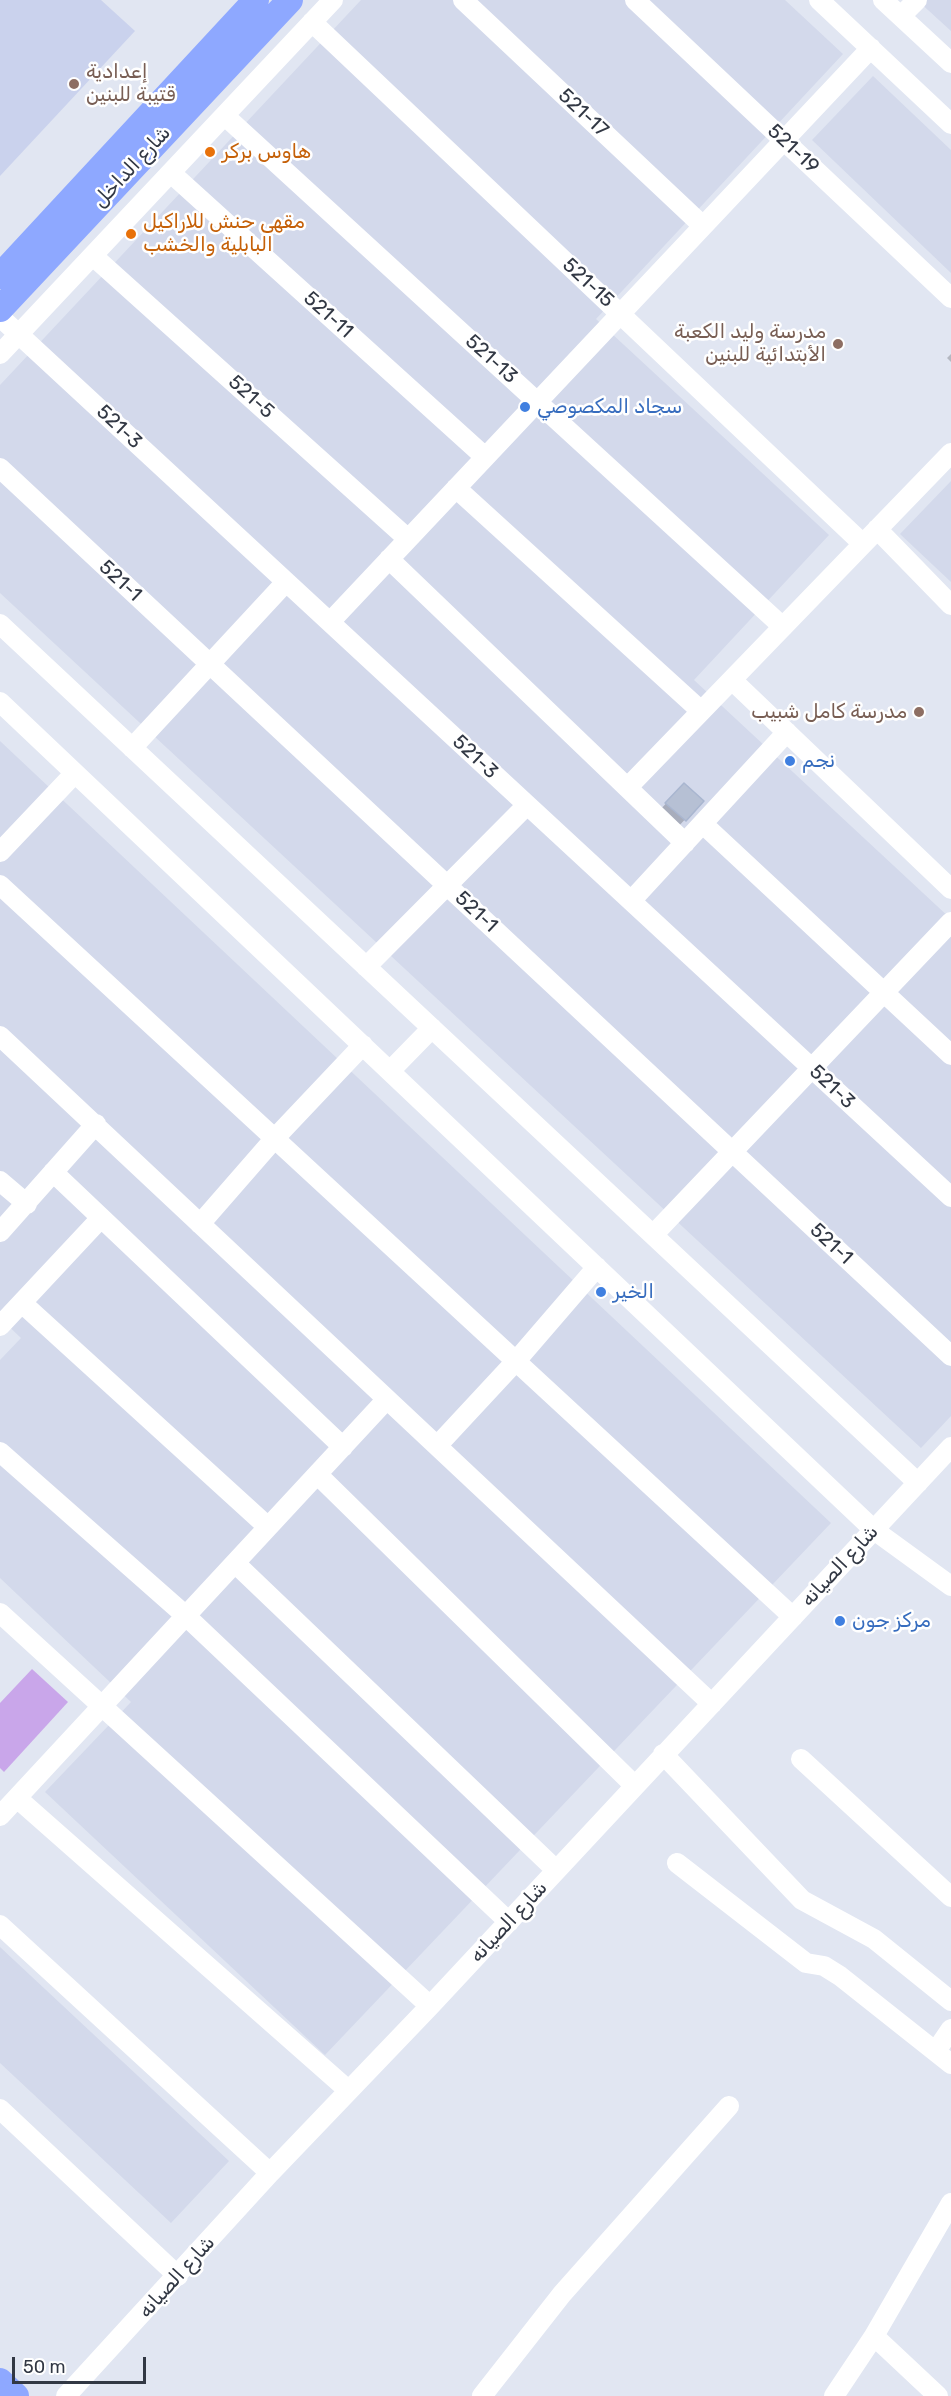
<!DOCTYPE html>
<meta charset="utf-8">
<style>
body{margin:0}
#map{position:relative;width:951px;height:2396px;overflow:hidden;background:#e1e6f2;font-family:Rubik,sans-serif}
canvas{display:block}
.scale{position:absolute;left:12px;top:2357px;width:134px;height:27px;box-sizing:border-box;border:3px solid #323844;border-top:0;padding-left:8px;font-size:18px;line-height:21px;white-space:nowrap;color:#323844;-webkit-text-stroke:4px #fff;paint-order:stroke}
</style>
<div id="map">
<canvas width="951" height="2396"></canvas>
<div class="scale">50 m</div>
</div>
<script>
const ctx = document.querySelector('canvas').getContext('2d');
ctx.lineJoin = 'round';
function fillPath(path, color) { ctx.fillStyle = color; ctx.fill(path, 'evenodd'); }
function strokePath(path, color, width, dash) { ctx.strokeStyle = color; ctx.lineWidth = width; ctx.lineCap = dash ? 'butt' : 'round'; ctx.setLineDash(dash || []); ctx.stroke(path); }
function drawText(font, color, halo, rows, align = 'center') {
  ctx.font = font + ' Rubik,"Noto Naskh Arabic",sans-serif'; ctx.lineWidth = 5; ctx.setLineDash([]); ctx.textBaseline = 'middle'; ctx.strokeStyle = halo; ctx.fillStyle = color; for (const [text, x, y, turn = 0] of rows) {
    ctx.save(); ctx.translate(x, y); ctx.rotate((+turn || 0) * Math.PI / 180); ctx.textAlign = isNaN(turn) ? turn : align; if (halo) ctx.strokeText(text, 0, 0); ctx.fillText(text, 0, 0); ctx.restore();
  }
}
fillPath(new Path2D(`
 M361 0H785L843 54 596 319 829 535 694 680 951 919V1416L921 1448 0 593V385Z
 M917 0H951V31Z
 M873 76 951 150V273L812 140Z
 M951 481V582L900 534Z
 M0 741 831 1523 325 2055 45 1792 131 1702 0 1578V1360L21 1338 0 1318Z
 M0 1947 229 2161 171 2223 0 2063Z`), '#d3d9eb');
fillPath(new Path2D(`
 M0 0H101L135 31 0 176Z`), '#cad2ed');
fillPath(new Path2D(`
 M32 1669 68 1702 4 1772 0 1768V1703Z`), '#c9a6ea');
fillPath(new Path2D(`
 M951 354V362L947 358Z
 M676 793 702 801 677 828 658 812Z`), '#0003');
const building = new Path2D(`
 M684 783 704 801 686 821 665 803Z`);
fillPath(building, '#b6c0d4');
strokePath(building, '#a9b6d0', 1.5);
strokePath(new Path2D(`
 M463 0 703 226
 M635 0 951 298
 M819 0 951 124
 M883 0 951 63
 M901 16 917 0
 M312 22 863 544
 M225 116 783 627
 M171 173 485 457
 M93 256 408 539
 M0 317 951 1197
 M0 354 333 0
 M0 468 951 1356
 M456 488 701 711
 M877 529 951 605
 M389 559 685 843
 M330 622 871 48
 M0 624 918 1483
 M732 680 951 889
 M0 702 874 1530 951 1586
 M132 748 286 582
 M628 787 951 453
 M703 824 951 1055
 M0 852 75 773
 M0 885 793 1617
 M631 901 787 732
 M366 967 527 805
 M0 1036 712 1704
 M390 1071 432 1028
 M53 1172 343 1447
 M0 1181 27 1204
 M200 1224 275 1138 363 1045
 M0 1232 96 1124
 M653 1235 951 922
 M22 1303 268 1527
 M0 1326 100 1219
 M437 1446 516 1361 597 1267
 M0 1452 186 1616 509 1922
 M318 1475 634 1785
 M235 1563 556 1870
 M0 1613 430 2006
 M663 1754 802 1900 874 1939 951 2001
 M801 1759 951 1897
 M17 1798 348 2090
 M0 1816 387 1399
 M677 1863 806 1963 824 1966 840 1976 951 2064
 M0 1925 270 2173
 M936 2051 951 2029
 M0 2109 178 2276
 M874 2336 938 2396
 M66 2396 270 2173 430 2006 951 1447
 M482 2396 562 2294 729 2106
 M834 2396 874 2336 951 2203`), '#fff', 20);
strokePath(new Path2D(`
 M0 276 256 0
 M0 309 290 0
 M0 2381 16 2396`), '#8ea8ff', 26);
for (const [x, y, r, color] of [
 [74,84,6,"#8d6e63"],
 [210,152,6,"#e8710a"],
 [131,234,6,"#e8710a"],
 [838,344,6,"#8d6e63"],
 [525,407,6,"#3f7fe0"],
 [919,712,6,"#8d6e63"],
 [790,761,6,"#3f7fe0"],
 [601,1292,6,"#3f7fe0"],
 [840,1621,6,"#3f7fe0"]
]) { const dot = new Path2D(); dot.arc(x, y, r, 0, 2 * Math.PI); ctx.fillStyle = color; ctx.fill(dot); strokePath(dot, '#fff', 2); }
drawText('20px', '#785e54', '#fff', [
 ["إعدادية",86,72,"left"],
 ["قتيبة للبنين",86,95,"left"],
 ["مدرسة وليد الكعبة",826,332],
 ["الأبتدائية للبنين",826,355],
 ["مدرسة كامل شبيب",907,712]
], 'right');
drawText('20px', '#323844', '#fff', [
 ["521-17",583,113,43],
 ["521-19",793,149,43],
 ["شارع الداخل",132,167,-47],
 ["521-15",588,283,43],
 ["521-11",328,315,42],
 ["521-13",491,359,42],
 ["521-5",251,397,42],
 ["521-3",119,427,43],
 ["521-1",120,581,43],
 ["521-3",475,757,43],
 ["521-1",476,912,43],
 ["521-3",832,1087,43],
 ["521-1",831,1244,43],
 ["شارع الصيانه",840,1566,-47],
 ["شارع الصيانه",509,1922,-47],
 ["شارع الصيانه",177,2277,-48]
]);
drawText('20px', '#c56008', '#fff', [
 ["هاوس بركر",222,152],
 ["مقهى حنش للاراكيل",143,222],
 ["البابلية والخشب",143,245]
], 'left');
drawText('20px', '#366cbe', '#fff', [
 ["سجاد المكصوصي",537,407],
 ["نجم",802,761],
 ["الخير",613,1292],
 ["مركز جون",852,1621]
], 'left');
</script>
